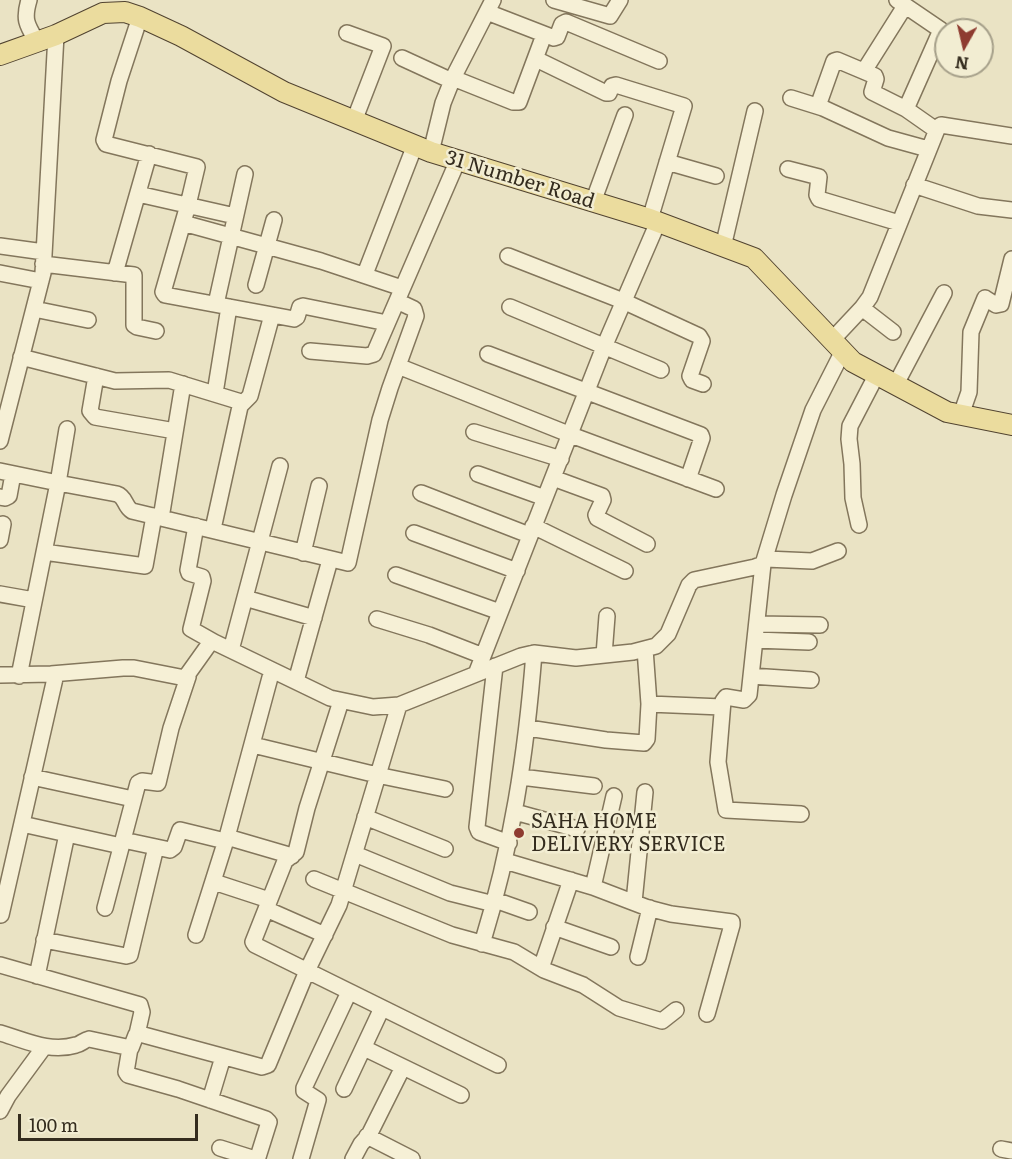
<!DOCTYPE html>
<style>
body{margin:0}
#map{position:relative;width:1012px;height:1159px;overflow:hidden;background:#eae3c4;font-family:Literata,serif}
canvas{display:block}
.north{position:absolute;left:934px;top:18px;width:60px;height:60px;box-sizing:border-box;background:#f2edd2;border:2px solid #a6a08a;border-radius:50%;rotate:188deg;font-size:16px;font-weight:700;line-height:24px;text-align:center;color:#342c1e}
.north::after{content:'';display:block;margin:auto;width:21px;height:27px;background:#8e3b30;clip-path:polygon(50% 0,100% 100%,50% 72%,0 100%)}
.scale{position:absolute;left:18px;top:1114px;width:180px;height:27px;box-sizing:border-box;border:3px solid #342c1e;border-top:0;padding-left:8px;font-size:18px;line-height:21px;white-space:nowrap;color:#342c1e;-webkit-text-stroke:4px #f2edd2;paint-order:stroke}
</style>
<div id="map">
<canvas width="1012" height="1159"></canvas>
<div class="north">N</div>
<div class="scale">100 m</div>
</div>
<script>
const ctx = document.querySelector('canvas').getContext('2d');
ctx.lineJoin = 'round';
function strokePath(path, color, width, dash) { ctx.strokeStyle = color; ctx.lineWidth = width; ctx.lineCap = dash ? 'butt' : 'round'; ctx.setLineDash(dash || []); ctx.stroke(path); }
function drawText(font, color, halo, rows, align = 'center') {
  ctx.font = font + ' Literata,serif'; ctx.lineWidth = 5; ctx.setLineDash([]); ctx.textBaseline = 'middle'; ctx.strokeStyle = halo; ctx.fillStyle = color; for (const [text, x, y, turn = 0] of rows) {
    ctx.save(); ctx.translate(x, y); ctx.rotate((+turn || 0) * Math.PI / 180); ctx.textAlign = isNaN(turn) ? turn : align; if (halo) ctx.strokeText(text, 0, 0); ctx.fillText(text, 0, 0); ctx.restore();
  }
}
const minor = new Path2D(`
 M29 0C23 20 27 25 37 42
 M554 0 610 16 620 0
 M897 0 941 30 906 109
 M487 12 554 38 557 37 562 24 566 22 659 61
 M140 17 119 81 104 140 106 144 197 167 188 205 163 292 165 295 294 319 297 317 300 307 303 306 387 323
 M347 33 383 46 354 121
 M402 58 452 81
 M536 59 606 93H609L612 86 616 85 684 106 650 219
 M864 71 905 6
 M453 78 513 102H519L544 35
 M791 98 823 108 888 138 928 149
 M818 106 834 61 837 60 875 76 876 79 872 92 906 109 936 130
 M431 152 443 103 453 78 493 0
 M667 162 716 176
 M788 169 819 177 817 195 819 199 899 223
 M914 185 978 206 1012 210
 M138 194 235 216
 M593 202 625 115
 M183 223 321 261 402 288
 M0 246 44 252
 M723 247 755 111
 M508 256 623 301 699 336 702 341 690 376 692 380 703 384
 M43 264 134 275V325L137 327 156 331
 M0 273 41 281
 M115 273 149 154
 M365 274 415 145
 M256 285 274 220
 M216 304 245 174
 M510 307 661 370
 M862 308 893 332
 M34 309 88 320
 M832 340 862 308 870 297 938 127 941 125 1012 136
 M310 351 367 356 374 354 458 160
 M488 354 701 435 702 438 688 479
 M21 357 115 381 169 380 241 402 213 529
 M398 366 571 435 716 489
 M96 376 90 411 95 417 175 431
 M896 384 944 293
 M215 393 229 307
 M241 405 250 396 272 315
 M961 415 969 392 971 332 985 298 996 305 1001 304 1012 259
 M67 429 58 483 117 494C126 497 124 506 132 511L348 563 380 420 390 388 416 316 414 309 397 301
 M474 432 561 459
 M0 441 43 273 56 35
 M0 471 58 483 19 676
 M478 474 545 498
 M553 478 602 496 603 500 596 515 597 518 647 544
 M421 493 529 535
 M0 497 5 498 9 496 13 474
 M161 518 183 384
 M859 525 853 498 852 464 849 439 850 426 877 374
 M196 526 188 570 189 573 202 577 203 581 191 629 214 642
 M533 526 625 571
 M414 533 517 571
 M0 540 3 524
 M44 552 145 566 154 516
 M303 553 319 486
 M766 559 812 561 838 551
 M763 564 749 695 744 700 726 697 723 701 718 762 726 810 801 814
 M396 575 500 612
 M0 594 34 600
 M245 598 314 618
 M377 619 429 635 483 656
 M757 624 820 625
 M755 640 809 642
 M645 649 649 704 722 707
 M231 650 280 466
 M604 655 607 616
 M495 666 477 827 479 832 509 843
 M476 674 604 347 658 222
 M0 675 51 674 123 668H134L185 678 210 643 214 642 330 698 373 707 399 705 521 656 534 653 576 658 633 652 656 646 668 634 689 585 694 580 755 567 763 564 784 495 813 410 843 351
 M751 676 811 680
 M296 681 330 560
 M341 701 307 808 296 852 285 861 253 942 255 945 498 1065
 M528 728 606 740 644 743 647 739 649 704
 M253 745 377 775 445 789
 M32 777 133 799
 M521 777 594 786
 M515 812 577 829
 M365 817 445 849
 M22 824 121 846
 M227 837 292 856
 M123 840 170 850 174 847 180 830 225 841
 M355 854 450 893 494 904
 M505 861 593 887 648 908 671 914 732 922V925L707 1014
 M314 879 452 935 514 952 544 970 583 985 619 1008 662 1021 676 1010
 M214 882 269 900
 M593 887 614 796
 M495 900 529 912
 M634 902 645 792
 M105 908 138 783 142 781 158 783 171 728 188 677
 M266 909 325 935
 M1 915 56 674
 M554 927 611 947
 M196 935 227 837 272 670
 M44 940 126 956 130 955 156 847
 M482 944C512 846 526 755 534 653
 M638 957 650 908
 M0 965 140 1005 142 1012 137 1034
 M541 968 571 880
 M37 976 67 834
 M0 1033C25 1040 49 1053 76 1045 81 1044 84 1040 89 1039L131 1048 136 1035 140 1034 262 1067 268 1065 307 971 339 905 399 705
 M130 1048 126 1072 128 1075 178 1089 266 1119 269 1122 258 1157 255 1159 220 1148
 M364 1048 461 1095
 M344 1089 382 1008
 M210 1100 223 1057
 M0 1111 8 1096 44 1047
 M367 1136 412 1159
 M1001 1149 1012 1151
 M301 1159 318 1100 304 1091V1088L349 992
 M353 1159 361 1144 369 1135 403 1067`);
const major = new Path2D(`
 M0 55 56 35 103 13 125 12 140 17 181 36 284 92 431 152 650 219 754 258 853 362 947 412 1012 425`);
strokePath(minor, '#83765c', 18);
strokePath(major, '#514330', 22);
strokePath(minor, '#f6f0d6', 15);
strokePath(major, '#ebdc9e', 20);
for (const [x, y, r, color] of [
 [519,833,6,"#8e3b30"]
]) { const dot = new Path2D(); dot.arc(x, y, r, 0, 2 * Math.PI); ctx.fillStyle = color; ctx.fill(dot); strokePath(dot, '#f2edd2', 2); }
drawText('20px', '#342c1e', '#f2edd2', [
 ["31 Number Road",520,180,17]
]);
drawText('20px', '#342c1e', '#f2edd2', [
 ["SAHA HOME",531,822],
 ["DELIVERY SERVICE",531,845]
], 'left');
</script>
